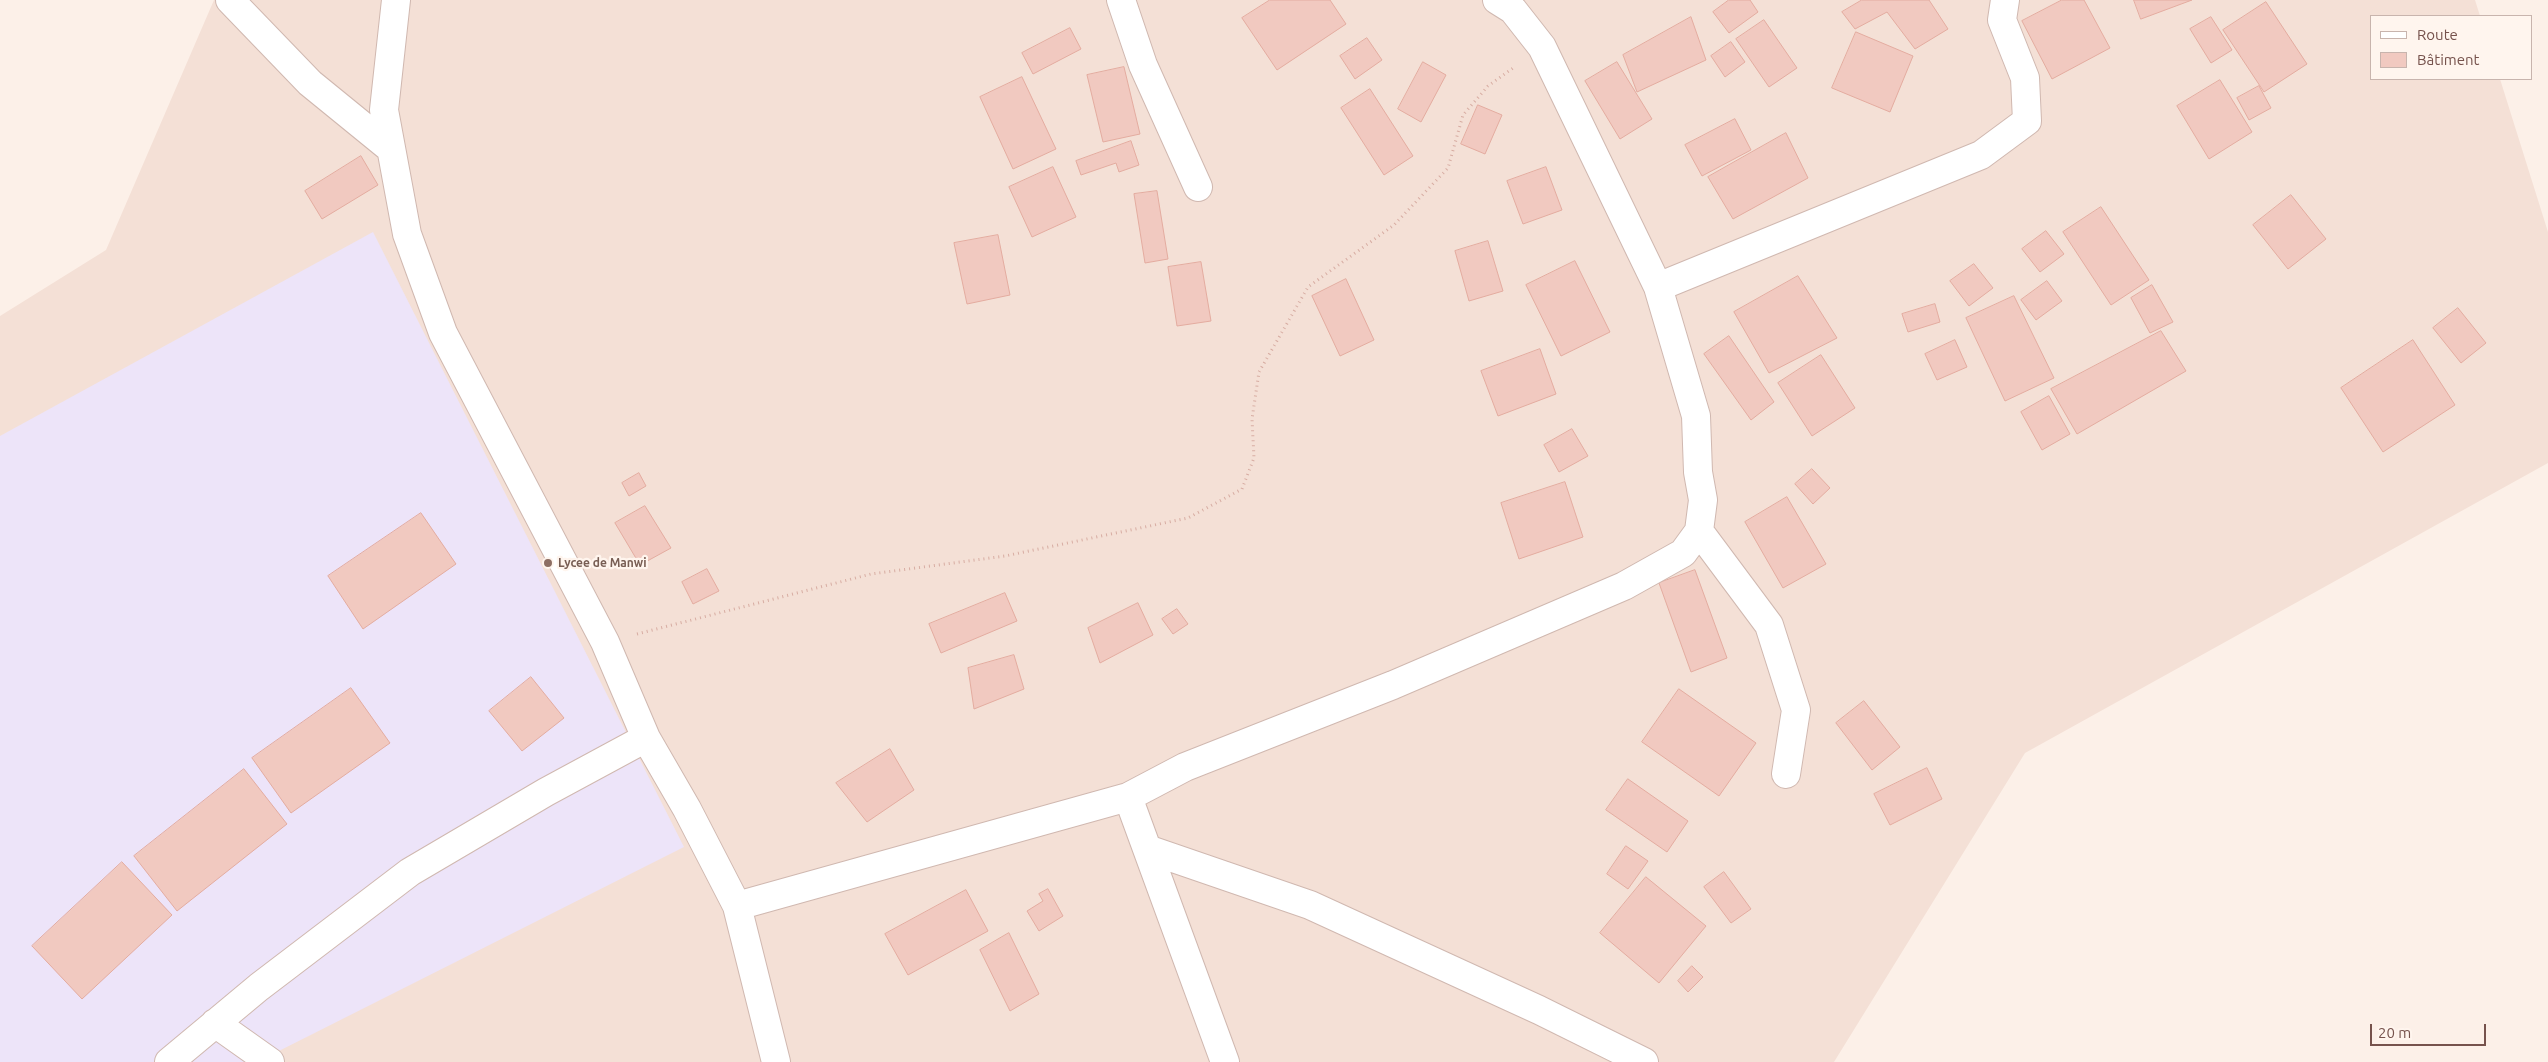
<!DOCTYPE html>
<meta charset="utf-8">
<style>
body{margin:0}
#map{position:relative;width:2548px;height:1062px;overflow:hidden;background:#fcf0e8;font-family:Ubuntu,sans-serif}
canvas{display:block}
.legend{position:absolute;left:2370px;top:15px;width:162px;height:65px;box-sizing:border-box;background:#fff5ee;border:1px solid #c8b4ad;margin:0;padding:6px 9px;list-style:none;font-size:15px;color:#76524c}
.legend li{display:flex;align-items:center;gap:10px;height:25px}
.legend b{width:25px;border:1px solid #c8b4ad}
.scale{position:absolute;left:2370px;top:1024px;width:116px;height:22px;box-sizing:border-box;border:2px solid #76524c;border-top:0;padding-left:6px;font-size:15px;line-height:18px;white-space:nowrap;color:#76524c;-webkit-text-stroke:4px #fff5ee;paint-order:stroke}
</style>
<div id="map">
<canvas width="2548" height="1062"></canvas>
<ul class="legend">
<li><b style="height:6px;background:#fff"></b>Route</li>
<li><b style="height:14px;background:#f1c9c0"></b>Bâtiment</li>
</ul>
<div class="scale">20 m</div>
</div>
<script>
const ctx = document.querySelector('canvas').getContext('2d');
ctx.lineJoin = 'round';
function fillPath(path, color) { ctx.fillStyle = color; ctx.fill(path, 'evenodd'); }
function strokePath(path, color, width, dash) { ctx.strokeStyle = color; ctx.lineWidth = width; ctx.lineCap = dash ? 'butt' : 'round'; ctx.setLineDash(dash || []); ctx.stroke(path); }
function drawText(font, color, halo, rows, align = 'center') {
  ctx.font = font + ' Ubuntu,sans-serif'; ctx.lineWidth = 4.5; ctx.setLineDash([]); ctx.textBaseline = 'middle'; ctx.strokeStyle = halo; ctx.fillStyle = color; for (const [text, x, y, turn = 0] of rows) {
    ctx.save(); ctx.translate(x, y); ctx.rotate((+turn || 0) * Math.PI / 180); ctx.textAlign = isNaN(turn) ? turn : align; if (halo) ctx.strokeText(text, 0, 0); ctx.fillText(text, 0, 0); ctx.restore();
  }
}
fillPath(new Path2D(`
 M214 0H2475L2480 16H2372V79H2500L2548 232V463L2025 753 1834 1062H0V316L106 250Z`), '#f4e0d6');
fillPath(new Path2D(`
 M373 232 684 847 257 1062H0V436Z`), '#ede4f9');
const building = new Path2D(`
 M1270 0H1330L1346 24 1277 70 1242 18Z
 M1729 0H1750L1758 12 1729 33 1713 12Z
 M1862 0H1929L1948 29 1915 49 1887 12 1855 29 1842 12Z
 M2062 0H2084L2110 48 2052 79 2022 21Z
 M2134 0H2192L2141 19Z
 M2266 2 2307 64 2264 92 2223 30Z
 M1691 17 1706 60 1637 92 1623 55Z
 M2211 17 2232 50 2211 63 2190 29Z
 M1764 20 1797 68 1769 87 1736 39Z
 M1070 28 1081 49 1033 74 1022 53Z
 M1856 32 1913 56 1890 112 1832 88Z
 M1367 38 1382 60 1355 79 1340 56Z
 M1731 42 1745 62 1725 77 1711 56Z
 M1423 62 1446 75 1421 122 1398 109Z
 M1617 62 1652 119 1620 139 1585 81Z
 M1124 67 1140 134 1103 142 1087 75Z
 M1022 77 1056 149 1013 169 980 97Z
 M2220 80 2252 132 2209 159 2177 106Z
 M2259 86 2271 108 2249 120 2237 98Z
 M1370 89 1413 156 1384 175 1341 108Z
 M1478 105 1502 115 1485 154 1461 144Z
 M1735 119 1751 150 1702 176 1685 145Z
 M1786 133 1808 178 1733 219 1708 177Z
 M1131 141 1139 165 1119 172 1116 163 1081 175 1076 161Z
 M361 156 378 185 322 219 305 191Z
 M1053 167 1076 217 1032 237 1009 187Z
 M1546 167 1562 210 1523 224 1507 181Z
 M1157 191 1168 259 1145 263 1134 194Z
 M2291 195 2326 239 2288 269 2253 225Z
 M2101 207 2149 280 2111 305 2063 232Z
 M2046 231 2064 254 2040 272 2022 249Z
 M998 235 1010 295 967 304 954 243Z
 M1488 241 1503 291 1469 301 1455 251Z
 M1575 261 1610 332 1561 356 1526 285Z
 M1201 262 1211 321 1177 326 1168 267Z
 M1974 264 1993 288 1969 306 1950 281Z
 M1798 276 1837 338 1769 373 1734 312Z
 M1346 279 1374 340 1340 356 1312 296Z
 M2047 281 2062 301 2036 320 2021 300Z
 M2152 285 2173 322 2150 333 2131 298Z
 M2014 296 2054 378 2005 401 1966 318Z
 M1935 304 1940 322 1908 332 1902 314Z
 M2458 308 2486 343 2461 363 2433 328Z
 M2161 331 2186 371 2077 434 2051 389Z
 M1729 336 1774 402 1751 420 1704 354Z
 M1955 340 1967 367 1937 380 1925 354Z
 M2413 340 2455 405 2383 452 2341 388Z
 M1540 349 1556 394 1498 416 1481 371Z
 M1821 355 1855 408 1812 436 1778 383Z
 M2049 396 2070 434 2042 450 2021 412Z
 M1572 429 1588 456 1559 472 1544 445Z
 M1812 469 1830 488 1813 504 1795 484Z
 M639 473 646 486 629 496 622 483Z
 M1565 482 1583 537 1519 559 1501 503Z
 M1787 497 1826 564 1783 588 1745 522Z
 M645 506 671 548 640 565 615 523Z
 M421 513 456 564 363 629 328 576Z
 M707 569 719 591 693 604 682 582Z
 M1695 570 1727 658 1691 672 1659 583Z
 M1005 593 1017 621 941 653 929 624Z
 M1138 603 1153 635 1100 663 1088 628Z
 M1177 609 1188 624 1173 634 1162 619Z
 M1014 655 1024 689 974 709 968 668Z
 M531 677 564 718 522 751 489 711Z
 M351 688 390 743 291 813 252 758Z
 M1679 689 1756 743 1719 796 1642 742Z
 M1864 701 1900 747 1872 770 1836 723Z
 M890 749 914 790 867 822 836 783Z
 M1927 768 1942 799 1890 825 1874 794Z
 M244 769 287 824 177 911 134 856Z
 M1628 779 1688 821 1667 852 1606 810Z
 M1626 846 1648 861 1628 889 1607 874Z
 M122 862 172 915 82 999 32 946Z
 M1724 872 1751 909 1731 923 1704 887Z
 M1646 877 1706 926 1659 983 1600 933Z
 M1048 889 1063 916 1039 931 1027 911 1043 901 1039 894Z
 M966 890 988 931 908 975 885 934Z
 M1009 933 1039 994 1010 1011 980 950Z
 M1692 966 1703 977 1688 992 1678 981Z`);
fillPath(building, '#f1c9c0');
strokePath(building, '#e4aca0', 1);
const street = new Path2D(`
 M230 0 310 83 391 149
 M396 0 384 110 407 234 443 333 605 642 646 738 687 809 737 906 776 1062
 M1121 0 1143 65 1198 187
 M1658 287 1981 155 2027 121 2025 78 2002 20 2005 0
 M1699 531 1769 625 1796 710 1786 774
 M1147 849 1310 905 1539 1010 1644 1062
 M737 906 1128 797
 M215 1023 270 1062
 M169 1062 259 987 410 872 546 792 646 738
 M1225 1062 1128 797 1185 767 1393 685 1624 586 1683 553 1699 531 1703 500 1698 472 1696 416 1658 287 1542 47 1513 10 1497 0`);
strokePath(street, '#d0b8b0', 30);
strokePath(new Path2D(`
 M637 634 871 574 1005 556 1188 518 1242 489 1254 458 1252 419 1259 372 1308 287 1394 225 1448 168 1463 115 1488 86 1513 68`), '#d7aca2', 3, [1, 4]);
strokePath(street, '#fff', 28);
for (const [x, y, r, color] of [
 [548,563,5,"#8d6e63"]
]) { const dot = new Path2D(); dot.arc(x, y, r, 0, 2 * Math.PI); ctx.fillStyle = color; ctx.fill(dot); strokePath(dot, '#fff5ee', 2); }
drawText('bold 12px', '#785e54', '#fff5ee', [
 ["Lycee de Manwi",558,563]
], 'left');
</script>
